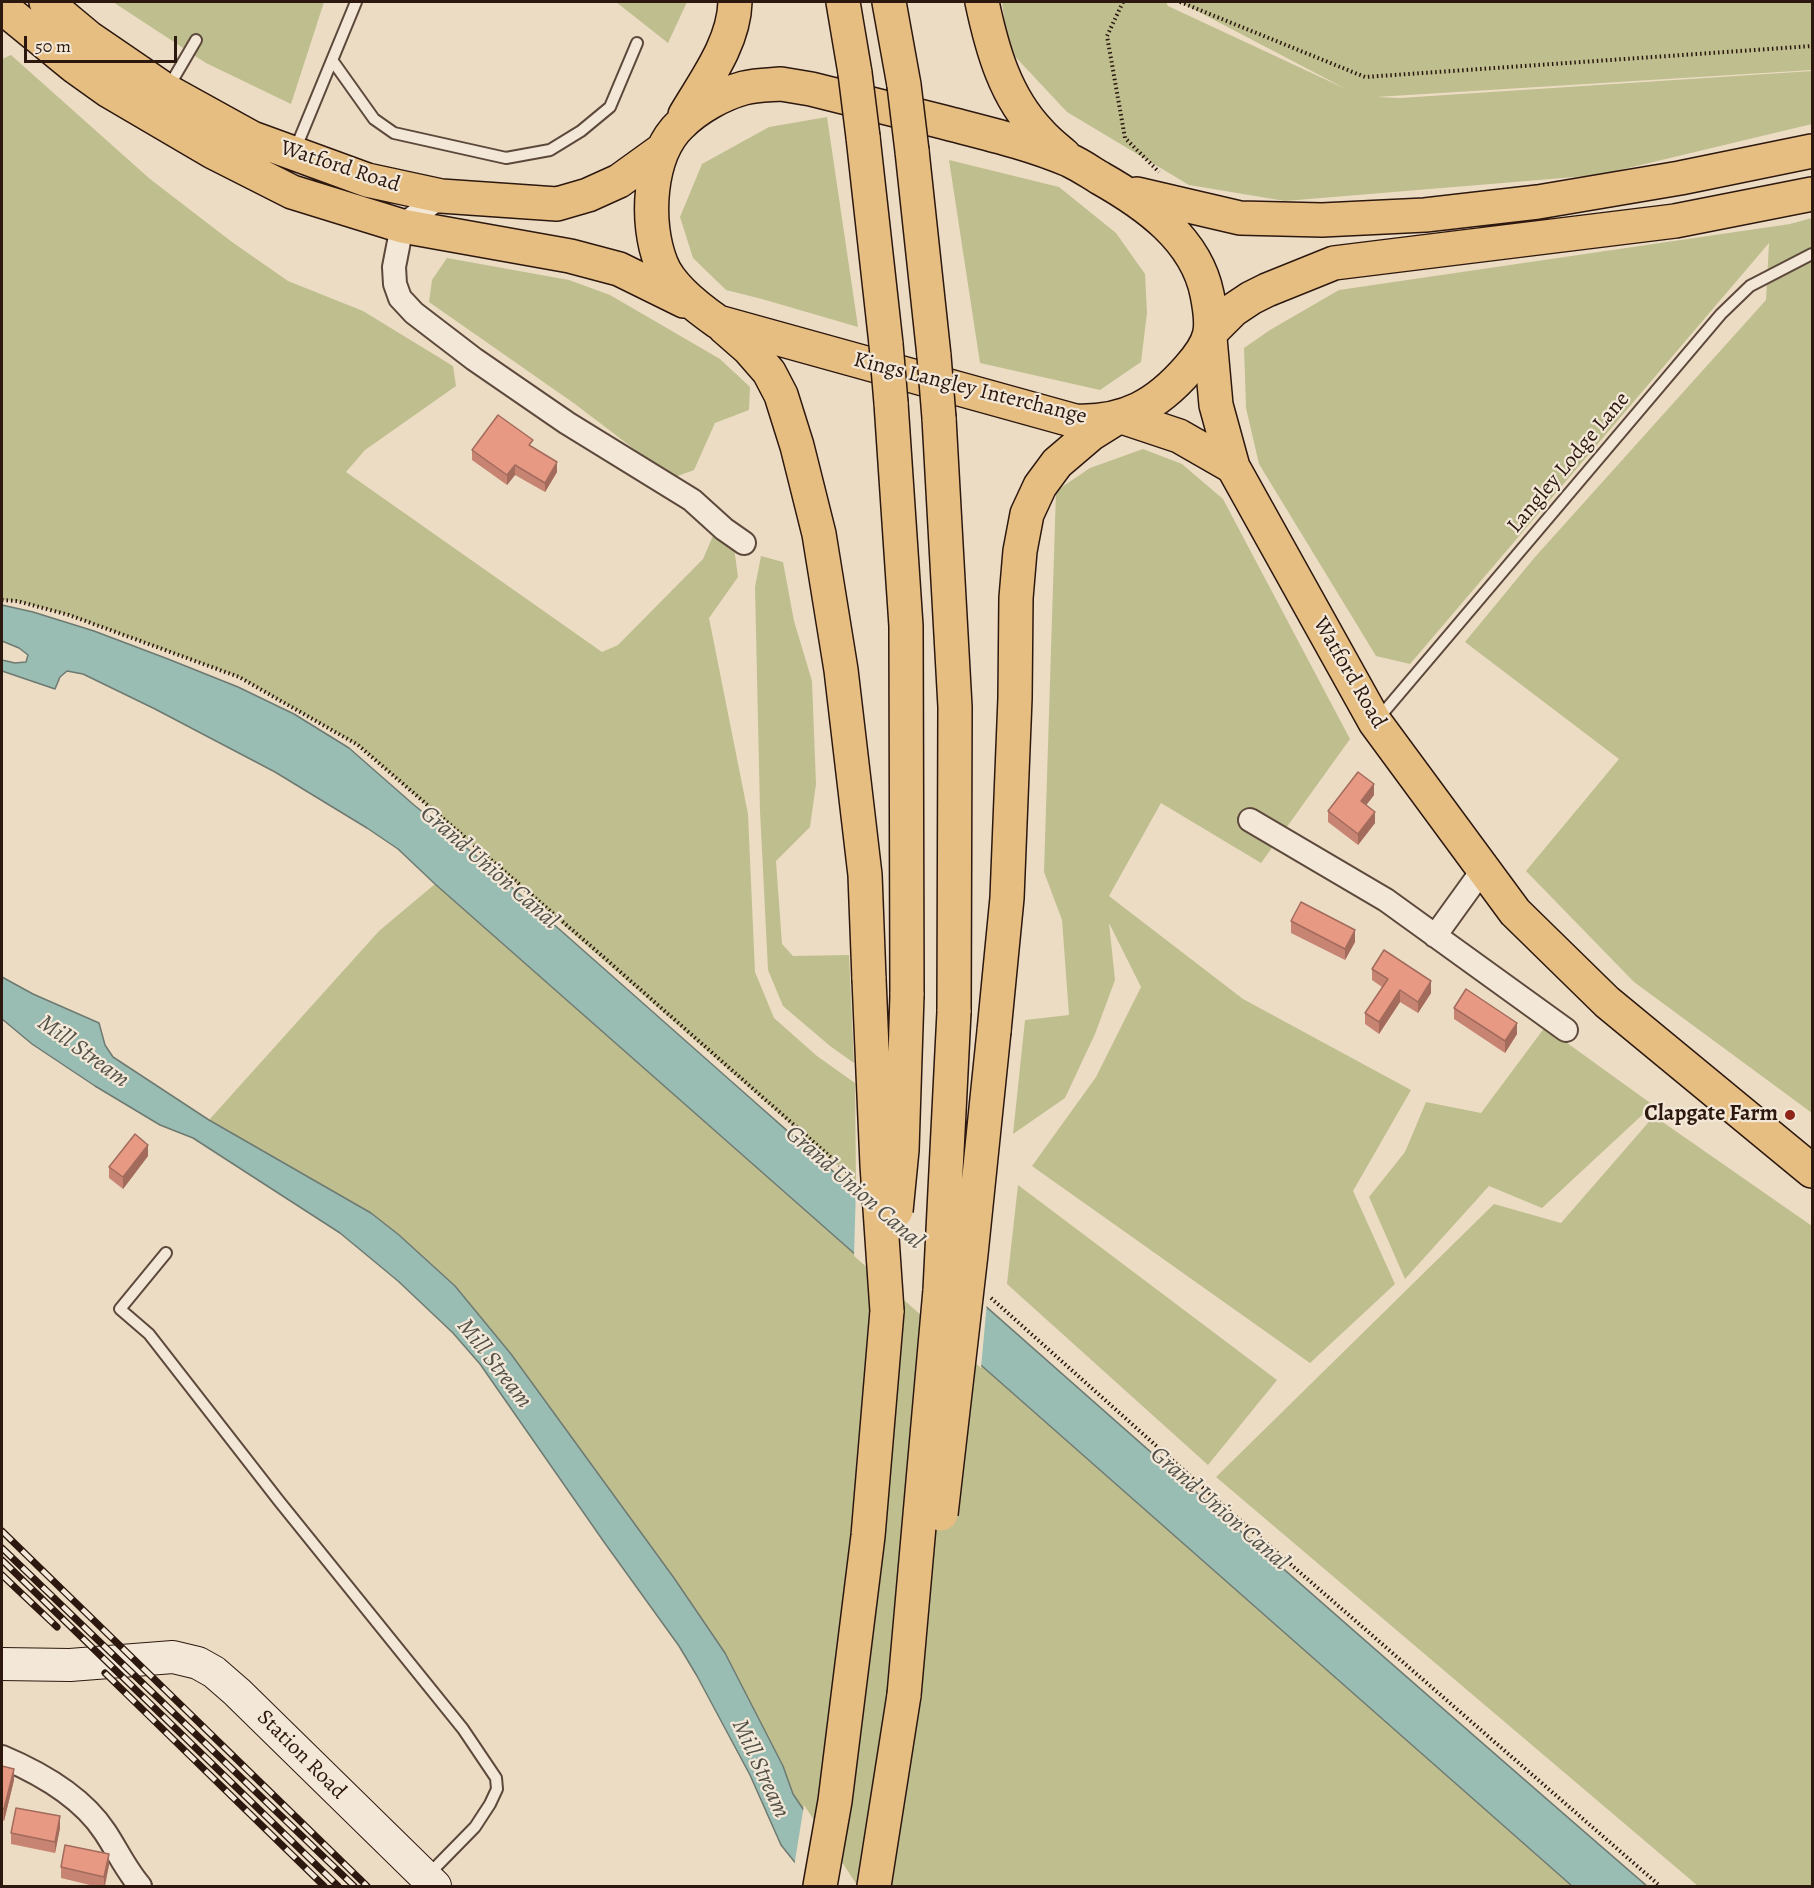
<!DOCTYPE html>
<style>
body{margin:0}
#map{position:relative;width:1814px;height:1888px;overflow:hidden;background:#ecdcc3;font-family:Alegreya,serif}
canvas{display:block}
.frame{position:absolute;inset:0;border:3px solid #2d180f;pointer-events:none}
.scale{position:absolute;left:24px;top:36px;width:153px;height:27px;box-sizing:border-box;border:3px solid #2d180f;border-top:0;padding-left:8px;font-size:18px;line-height:21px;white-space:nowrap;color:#2d180f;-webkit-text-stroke:4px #f3e8d8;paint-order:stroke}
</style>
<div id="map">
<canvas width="1814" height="1888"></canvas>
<div class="frame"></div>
<div class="scale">50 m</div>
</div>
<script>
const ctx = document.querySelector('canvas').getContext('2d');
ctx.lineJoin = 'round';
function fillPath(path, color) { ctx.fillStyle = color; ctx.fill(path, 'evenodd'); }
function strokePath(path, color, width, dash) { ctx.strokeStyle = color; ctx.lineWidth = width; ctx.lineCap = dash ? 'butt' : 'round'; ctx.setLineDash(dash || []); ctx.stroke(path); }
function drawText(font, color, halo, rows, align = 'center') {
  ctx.font = font + ' Alegreya,serif'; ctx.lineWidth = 4.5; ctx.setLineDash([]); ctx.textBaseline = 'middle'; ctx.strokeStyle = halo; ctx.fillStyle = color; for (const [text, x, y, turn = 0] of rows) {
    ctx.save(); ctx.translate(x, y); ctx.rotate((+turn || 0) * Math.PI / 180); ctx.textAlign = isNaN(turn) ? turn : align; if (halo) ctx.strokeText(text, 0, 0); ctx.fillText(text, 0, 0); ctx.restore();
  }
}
fillPath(new Path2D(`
 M113 2H324L291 104 206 63Z
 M616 2H687L668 43Z
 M1002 2H1166L1168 6 1346 89 1180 2H1812V70L1376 97 1400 98 1812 71V124L1599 175 1285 201 1189 185 1067 112 1008 49Z
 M11 55 150 179 232 242 288 281 363 311 453 366 456 386 365 450 346 472 602 652 618 645 703 559 715 531 734 547 738 577 709 618 748 814 755 972 774 1018 817 1056 855 1083 856 1181 358 745 239 677 69 615 17 601 2 600V59Z
 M827 117 858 327 762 299 726 290 693 258 680 217 702 164 769 127Z
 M949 160 1059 187 1116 233 1145 274 1147 313 1141 362 1100 390 980 363Z
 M1812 218V1113L1634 982 1526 871 1619 759 1465 642 1535 557 1766 300 1769 243 1410 664 1376 656 1259 464 1246 408 1244 348 1270 330 1339 290 1790 224Z
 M447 258 569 280 610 295 720 359 750 387 749 410 715 423 694 470 672 478 575 404 429 302 432 280Z
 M1143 449 1182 464 1223 499 1350 739 1261 863 1161 803 1109 896 1243 999 1411 1090 1353 1191 1395 1284 1310 1363 1032 1166 1096 1077 1141 987 1109 923 1115 980 1095 1034 1065 1098 1013 1134 1025 1020 1069 1015 1062 920 1044 872 1056 491 1090 468Z
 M761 556 783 562 794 621 812 681 816 784 810 827 776 861 782 944 793 956 849 955 854 1063 830 1046 783 1006 768 970 760 811 755 587Z
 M435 884 1572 1886H855L793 1794 783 1766 725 1653 674 1578 511 1354 455 1286 399 1235 371 1213 209 1120 379 931Z
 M1545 1027 1653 1105 1542 1208 1489 1186 1405 1279 1369 1197 1405 1152 1426 1102 1481 1113Z
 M1654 1116 1812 1226V1886H1698L1216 1477 1494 1204 1561 1223Z
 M1018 1185 1277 1380 1208 1465 1007 1284Z`), '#bfbe8f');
const water = new Path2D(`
 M2 605 33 612 94 631 168 659 238 687 294 714 349 748 414 805 473 853C864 1198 1253 1545 1647 1886H1572L435 884 398 849 367 828 275 772 155 709 83 674 67 671 60 677 55 689 2 671V660L15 663 26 662 28 655 19 648 2 641Z
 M2 977 33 994 99 1023 105 1045 113 1057 209 1120 371 1213 399 1235 455 1286 511 1354 674 1578 725 1653 783 1766 793 1794 855 1886H814L781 1845 750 1775 697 1676 679 1646 604 1542 480 1364 453 1333 398 1281 340 1233 193 1138 160 1125 95 1086 32 1044 2 1019Z`);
fillPath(water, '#99bcb3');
strokePath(water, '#6e7a71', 1.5);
fillPath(new Path2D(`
 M856 1187 987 1302 981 1368 854 1256Z
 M804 1805 857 1885 858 1886H810L794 1867Z`), '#ecdcc3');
const lane = new Path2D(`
 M332 60 374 119 394 133 506 158 550 150 581 131 610 107 637 43
 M168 88 196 40
 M295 150 356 2
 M1377 720 1721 314 1750 286 1812 254
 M166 1253 120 1309 149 1334 279 1501 463 1729 496 1778 497 1789 490 1804 475 1827 427 1876`);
const street = new Path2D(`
 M441 196 402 226 394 267 395 284 400 298 414 313 474 359 567 423 692 500 724 529 744 543
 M1250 820 1386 900 1566 1030
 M1435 936 1484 868
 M2 1757C40 1773 82 1797 105 1832 117 1850 126 1870 140 1886`);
const secondary = new Path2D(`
 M2 1664 70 1665 173 1657 198 1663 214 1672 237 1692 435 1886`);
const primary = new Path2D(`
 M1210 338 1216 405 1233 467 1375 722 1515 912 1607 1002 1812 1171
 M1122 417 1179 436 1233 467`);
const highway = new Path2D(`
 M46 2 88 37 167 91 252 138 367 180 441 196 557 204 588 195 619 181 662 150
 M843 2 855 73
 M889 2 904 85
 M982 2C992 49 1005 97 1040 133 1047 141 1056 148 1064 155
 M2 7 74 66 109 91 213 152 292 192 402 226 570 256 619 269 684 301
 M781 84 811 89C855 100 899 111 943 122 985 133 1029 143 1069 160 1080 165 1090 172 1100 178 1146 204 1196 239 1207 294 1214 329 1213 341 1189 368 1157 405 1125 423 1075 421L718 322C698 308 670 287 661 263 645 223 648 155 681 124 697 108 722 94 744 88 756 85 769 85 781 84Z
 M685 115C705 81 734 43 735 2
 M863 137 886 344
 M912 151 934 356
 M1137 194 1240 218 1322 220 1425 215 1538 202 1680 178 1812 151
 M724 327 748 348 769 372 781 395 797 446 819 534 841 670 865 875 869 979
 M1211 332 1233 310 1251 298 1267 290 1334 263 1675 221 1812 194
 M891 403 906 626 907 995
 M939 418 955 707 954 1012
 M994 1031 1007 898 1015 698 1016 598 1020 551 1027 514 1040 486 1057 463 1091 434 1115 419
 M820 1886 835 1801 868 1536 887 1311
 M874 1886 904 1695`);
strokePath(lane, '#5d493c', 14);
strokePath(street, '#5d493c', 26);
strokePath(secondary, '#2d180f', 34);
strokePath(primary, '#2d180f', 36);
strokePath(highway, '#2d180f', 36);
strokePath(new Path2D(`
 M1123 2 1107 36 1125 138 1159 172
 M1180 2 1365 77 1812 46
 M2 600 17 601 69 615 239 677 358 745 600 954 852 1176
 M991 1298 1219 1502 1660 1886`), '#2d180f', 4, [1.5, 3]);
strokePath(lane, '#f3e8d8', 10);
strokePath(street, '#f3e8d8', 22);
strokePath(secondary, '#f3e8d8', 32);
strokePath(primary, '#e6be82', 33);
strokePath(highway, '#e6be82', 33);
const rail = new Path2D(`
 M2 1531 367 1886
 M2 1548 354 1886
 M2 1560 338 1886
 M2 1575 57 1627
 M105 1673 324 1886`);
strokePath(rail, '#2d180f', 7);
strokePath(rail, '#f3e8d8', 4.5, [14]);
const highwayBridge = new Path2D(`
 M855 73 863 137
 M904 85 912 151
 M886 344 891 403
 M934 356 939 418
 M869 979 877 1165 887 1311
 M896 1211 902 1150 907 995
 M941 1514 971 1254 994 1031
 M904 1695 940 1290 954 1012`);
strokePath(highwayBridge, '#2d180f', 36, []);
strokePath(highwayBridge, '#e6be82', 33);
fillPath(new Path2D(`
 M533 448 557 472 545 492 515 475 507 485 472 460V450Z
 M1374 795 1366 805 1375 823 1358 845 1328 822V811Z
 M1291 921 1355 942 1345 960 1291 933Z
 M1372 969 1431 993 1418 1013 1400 1002 1379 1034 1365 1024V1013L1382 987 1372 980Z
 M1454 1008 1517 1034 1505 1053 1454 1019Z
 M148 1156 123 1189 109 1178V1167Z
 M2 1766 14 1780 4 1821 2 1820Z
 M60 1828 55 1853 11 1844V1833Z
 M109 1865 105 1887H98L61 1878V1867Z`), '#c78472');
fillPath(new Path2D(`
 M557 462V472L545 492V483Z
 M515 465V475L507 485V475Z
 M1374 784V795L1361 812V801Z
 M1375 812V823L1358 845V834Z
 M1355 930V942L1345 960V949Z
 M1431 981V993L1418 1013V1002Z
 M1400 990V1002L1379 1034V1022Z
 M1517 1023V1034L1505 1053V1041Z
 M148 1145V1156L123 1189V1177Z
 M14 1769V1780L4 1821V1809Z
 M60 1816V1828L55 1853V1842Z
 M109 1854V1865L104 1887V1877Z`), '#a26b5c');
const building = new Path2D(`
 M498 415 533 440 529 445 557 462 545 483 515 465 507 475 472 450Z
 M1358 772 1374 784 1361 801 1375 812 1358 834 1328 811Z
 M1301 902 1355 930 1345 949 1291 921Z
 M1384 950 1431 981 1418 1002 1400 990 1379 1022 1365 1013 1388 979 1372 969Z
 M1466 989 1517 1023 1505 1041 1454 1008Z
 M135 1134 148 1145 123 1177 109 1167Z
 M2 1766 14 1769 4 1809H2Z
 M16 1808 60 1816 55 1842 11 1833Z
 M65 1845 109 1854 104 1877 61 1867Z`);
fillPath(building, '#e79984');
strokePath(building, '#a26b5c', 1.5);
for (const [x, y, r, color] of [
 [1790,1115,6,"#8f2418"]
]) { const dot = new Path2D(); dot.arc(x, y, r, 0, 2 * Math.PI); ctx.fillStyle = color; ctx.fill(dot); strokePath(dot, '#f3e8d8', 2); }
drawText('22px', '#2d180f', '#f3e8d8', [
 ["Watford Road",340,167,18],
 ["Kings Langley Interchange",970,389,14],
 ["Langley Lodge Lane",1569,463,-50],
 ["Watford Road",1349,673,60],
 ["Station Road",301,1755,45]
]);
drawText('bold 22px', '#2d180f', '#f3e8d8', [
 ["Clapgate Farm",1778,1115]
], 'right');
drawText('italic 24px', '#535148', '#f3e8d8', [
 ["Grand Union Canal",489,868,41],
 ["Mill Stream",83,1052,36],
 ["Grand Union Canal",854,1188,41],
 ["Mill Stream",494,1364,52],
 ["Grand Union Canal",1219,1509,41],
 ["Mill Stream",760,1769,65]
]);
</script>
